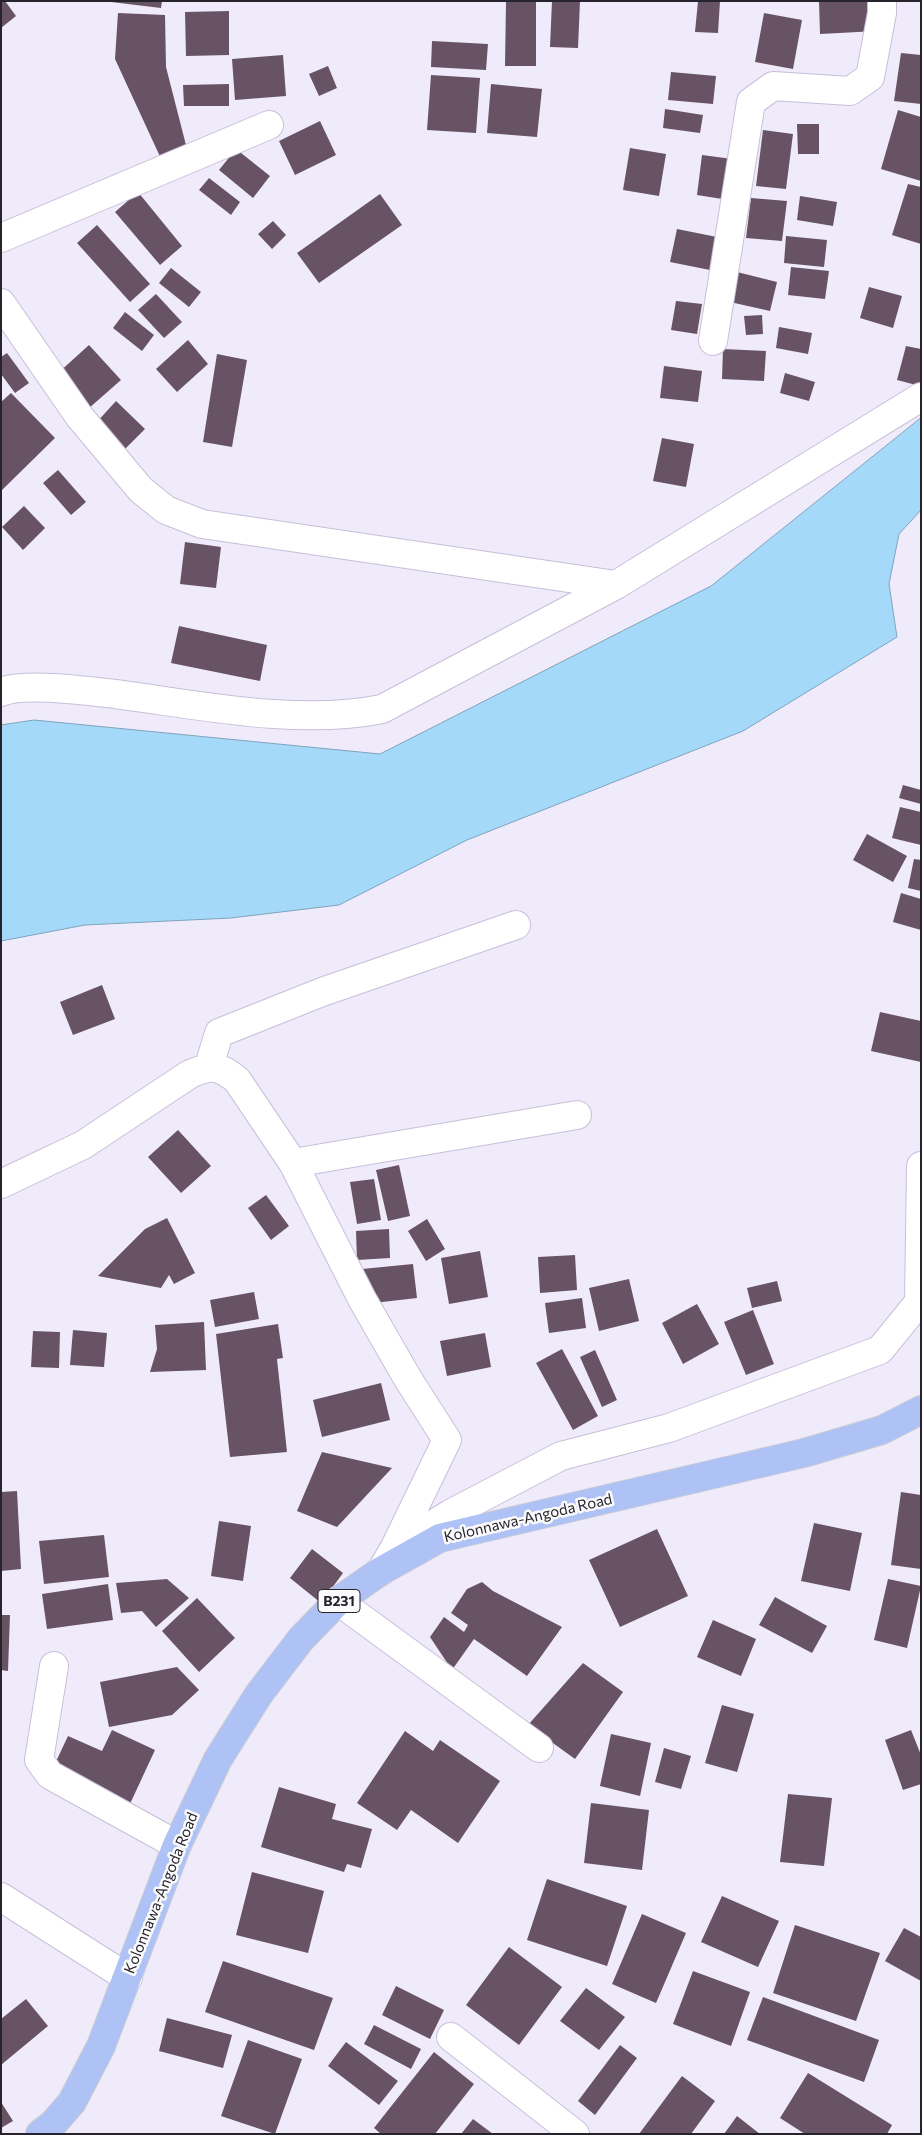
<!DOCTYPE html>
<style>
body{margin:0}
#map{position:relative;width:922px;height:2135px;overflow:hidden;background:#f0ebfb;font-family:Commissioner,sans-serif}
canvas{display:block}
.frame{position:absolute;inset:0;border:2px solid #26232d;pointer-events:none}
</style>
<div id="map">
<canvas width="922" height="2135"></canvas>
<div class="frame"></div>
</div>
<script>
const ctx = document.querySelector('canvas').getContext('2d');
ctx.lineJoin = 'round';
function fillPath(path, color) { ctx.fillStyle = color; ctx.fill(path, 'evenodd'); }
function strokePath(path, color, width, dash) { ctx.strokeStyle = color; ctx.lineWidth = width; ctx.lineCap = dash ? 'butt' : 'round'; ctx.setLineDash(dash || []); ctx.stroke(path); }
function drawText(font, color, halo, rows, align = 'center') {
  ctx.font = font + ' Commissioner,sans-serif'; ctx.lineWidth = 5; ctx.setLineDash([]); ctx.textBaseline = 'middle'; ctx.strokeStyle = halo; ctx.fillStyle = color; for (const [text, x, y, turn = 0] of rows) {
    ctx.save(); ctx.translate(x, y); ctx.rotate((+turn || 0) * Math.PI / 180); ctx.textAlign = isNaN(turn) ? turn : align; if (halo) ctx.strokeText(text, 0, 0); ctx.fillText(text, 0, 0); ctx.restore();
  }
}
const water = new Path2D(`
 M921 418V510L899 534 889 584 897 637 743 731 467 840 339 905 231 918 85 925 1 941V725L34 720 380 754 711 586Z`);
fillPath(water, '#a5d9f9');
strokePath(water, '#7fa2bc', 1);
fillPath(new Path2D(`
 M1 1H5L16 16 1 28Z
 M103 1H162L161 8Z
 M506 1H536V66H505Z
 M552 1H580L578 48 550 47Z
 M698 1H720L718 33 695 32Z
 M819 1H875L877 31 820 34Z
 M229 11V55L186 56 185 12Z
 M118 13 165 15 166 67 188 153 163 163 115 59Z
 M764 13 802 20 793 69 755 62Z
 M432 41 488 44 486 70 431 67Z
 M901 53 921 55V104L894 101Z
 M283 55 286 96 235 100 232 59Z
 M328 66 337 88 319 96 309 74Z
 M671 72 716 76 713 104 668 100Z
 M431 75 480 78 476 133 427 130Z
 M229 84V106H184L183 85Z
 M491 84 542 89 537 137 487 133Z
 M665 109 703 115 700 133 663 128Z
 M898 110 921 117V181L881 169Z
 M320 121 336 155 295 175 279 141Z
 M797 124H819V154H798Z
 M763 130 793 134 786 189 756 186Z
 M630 148 666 154 659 196 623 190Z
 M236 149 270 176 253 198 219 170Z
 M702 155 740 160 735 201 697 195Z
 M209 178 240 202 231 215 199 190Z
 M908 184 921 187V244L892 235Z
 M138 192 182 246 160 265 115 212Z
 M380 194 402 225 319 283 297 253Z
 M800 196 837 202 833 226 797 220Z
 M751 198 787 201 782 241 746 238Z
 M273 221 286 235 272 249 258 234Z
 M97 225 150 284 130 302 77 243Z
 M677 229 717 237 710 270 670 262Z
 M786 236 827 240 824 267 784 263Z
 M791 267 829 271 825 299 788 295Z
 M171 268 201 292 189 307 159 283Z
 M737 272 777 282 770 311 730 302Z
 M869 287 902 296 893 328 860 318Z
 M156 294 182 322 164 338 138 310Z
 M676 301 702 304 697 334 671 330Z
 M125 312 154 335 142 351 113 328Z
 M762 315 763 334 746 335 744 316Z
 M779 327 812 333 808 354 776 348Z
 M188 340 208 364 177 392 156 369Z
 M89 345 121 380 88 409 57 374Z
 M906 346 921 349 920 386 897 380Z
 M723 349 766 351 764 381 722 379Z
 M7 353 29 383 15 393 1 374V357Z
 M217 354 247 360 232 447 203 442Z
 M664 366 702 371 698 402 660 398Z
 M785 373 815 382 809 401 780 393Z
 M11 393 55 438 1 491V402Z
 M116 401 145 429 123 451 95 424Z
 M662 438 694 444 686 487 653 481Z
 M58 470 86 502 71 515 43 483Z
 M24 506 45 528 23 550 2 527Z
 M185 542 221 547 216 588 180 584Z
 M179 626 267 645 260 681 171 663Z
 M903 785 921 790V804L899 798Z
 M900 807 921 812V845L892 838Z
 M867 834 907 856 893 882 853 860Z
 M914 859 921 860V891L908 888Z
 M901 893 921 899V930L893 922Z
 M102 985 115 1019 73 1035 60 1002Z
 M880 1012 921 1021V1062L871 1051Z
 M178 1130 211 1166 181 1193 148 1157Z
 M399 1165 410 1216 388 1221 376 1170Z
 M374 1179 381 1220 357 1224 350 1182Z
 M266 1195 289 1226 271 1240 248 1208Z
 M167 1218 195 1273 174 1284 169 1275 161 1288 98 1276 145 1229Z
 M427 1219 445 1249 426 1261 408 1231Z
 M389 1229 390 1258 357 1260 356 1231Z
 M480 1251 488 1297 449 1304 441 1258Z
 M575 1255 577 1290 540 1293 538 1257Z
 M413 1264 417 1298 365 1304 362 1269Z
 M629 1279 639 1321 599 1331 589 1288Z
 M777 1281 782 1301 752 1308 747 1288Z
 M254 1292 259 1319 215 1327 210 1300Z
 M582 1298 586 1328 549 1333 545 1303Z
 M697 1304 719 1344 683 1364 662 1323Z
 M753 1310 774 1364 746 1375 724 1322Z
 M204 1322 206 1370 150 1372 157 1349 155 1325Z
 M278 1324 283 1358 277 1359 287 1452 230 1457 216 1334Z
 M73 1330 107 1333 104 1367 70 1365Z
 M33 1331 60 1332 59 1368 31 1367Z
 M485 1333 491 1367 447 1376 440 1341Z
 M562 1349 598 1416 573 1430 536 1363Z
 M595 1350 617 1400 602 1407 580 1357Z
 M381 1383 390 1420 322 1437 313 1400Z
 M322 1452 392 1468 337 1527 297 1511Z
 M17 1491 21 1569 1 1571V1492Z
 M901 1492 921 1495V1569L891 1565Z
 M219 1521 251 1526 243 1581 211 1576Z
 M814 1523 862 1533 850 1591 801 1581Z
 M657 1529 688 1596 620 1627 589 1560Z
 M104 1535 109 1577 44 1584 39 1541Z
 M312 1549 343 1573 321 1603 290 1578Z
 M167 1579 189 1598 156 1627 142 1611 121 1613 116 1583Z
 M888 1579 921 1586 907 1648 874 1640Z
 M482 1582 493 1591 562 1627 527 1676 474 1639 452 1670 430 1637 444 1617 464 1632 468 1625 451 1613 467 1589Z
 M108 1584 113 1620 47 1629 42 1594Z
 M775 1597 827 1626 812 1653 759 1625Z
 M197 1598 235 1638 199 1672 162 1631Z
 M1 1615H10L8 1671 1 1670Z
 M713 1620 756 1639 741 1676 697 1657Z
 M583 1663 623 1692 575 1759 528 1725Z
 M177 1667 199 1690 172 1715 109 1727 100 1682Z
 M722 1705 754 1714 737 1772 705 1763Z
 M112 1730 155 1750 129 1806 52 1770 68 1736 102 1751Z
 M911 1730 921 1755V1784L903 1790 885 1740Z
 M405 1731 433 1751 440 1740 500 1781 458 1843 411 1810 397 1830 357 1803Z
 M611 1734 651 1743 640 1796 600 1786Z
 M664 1748 691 1756 681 1789 655 1782Z
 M279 1787 336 1804 332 1819 372 1829 361 1868 347 1864 344 1872 261 1847Z
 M788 1794 832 1798 824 1866 780 1862Z
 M591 1803 649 1810 642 1870 584 1863Z
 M252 1872 324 1891 308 1953 236 1935Z
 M547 1879 627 1906 607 1966 527 1940Z
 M722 1896 779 1921 758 1967 701 1942Z
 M642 1914 686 1933 656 2003 612 1984Z
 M795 1925 880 1953 856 2021 773 1993Z
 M904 1928 921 1937V1981L885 1961Z
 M509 1947 562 1987 519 2045 466 2005Z
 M223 1961 333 1998 314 2050 205 2012Z
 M693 1971 750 1992 731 2046 673 2024Z
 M396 1986 444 2010 430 2039 382 2015Z
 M586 1988 625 2017 599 2050 560 2021Z
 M763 1997 879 2040 864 2082 747 2040Z
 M26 1999 48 2026 1 2065V2019Z
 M167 2018 232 2035 223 2068 159 2051Z
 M374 2025 421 2049 411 2069 364 2044Z
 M248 2040 302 2059 275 2134 221 2116Z
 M346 2042 398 2081 379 2105 328 2066Z
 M620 2045 637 2058 595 2115 578 2101Z
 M434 2052 474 2084 435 2134H381L374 2128Z
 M808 2073 892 2125 887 2134H805L780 2118Z
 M682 2076 715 2101 691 2134H639Z
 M1 2102 13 2121 1 2128Z
 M737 2116 760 2134H724Z
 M473 2119 493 2134H461Z`), '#675364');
const minor = new Path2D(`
 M1 238 269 125
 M1 303 79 416 141 490 166 510 202 524 616 585
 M713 341 751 102 773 86 850 91 870 77 882 13V1
 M1 692C23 682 90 691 115 694 200 705 298 726 382 709L616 585 921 397
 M209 1066 219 1033 322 992 516 925
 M293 1163 577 1115
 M1 1184 83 1145 190 1074C211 1065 219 1065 237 1080L293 1163 362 1299 408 1379 447 1440 394 1549 381 1571
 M394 1549 450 1514 561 1456 669 1428 880 1350 919 1302 921 1166
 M338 1601 539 1748
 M54 1666 39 1760 50 1775 177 1845
 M1 1897 128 1978
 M451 2037 575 2134`);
const major = new Path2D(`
 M40 2134 53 2124 72 2102 101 2046 177 1845 218 1759 259 1694 301 1639 338 1601 381 1571 440 1538 804 1453 882 1430 921 1410`);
strokePath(minor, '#c7bfd9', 30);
strokePath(major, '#cfcfd1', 30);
strokePath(minor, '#fff', 28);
strokePath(major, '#afc2f5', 28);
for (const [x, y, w] of [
 [339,1601,42]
]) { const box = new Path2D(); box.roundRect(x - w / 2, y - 11.5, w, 23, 4); ctx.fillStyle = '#fbfbfb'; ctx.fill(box); strokePath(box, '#26232d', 1); }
drawText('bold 14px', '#26232d', null, [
 ["B231",339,1601]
]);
drawText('15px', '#26232d', '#fbfbfb', [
 ["Kolonnawa-Angoda Road",528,1518,-13],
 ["Kolonnawa-Angoda Road",161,1893,-68]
]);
</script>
